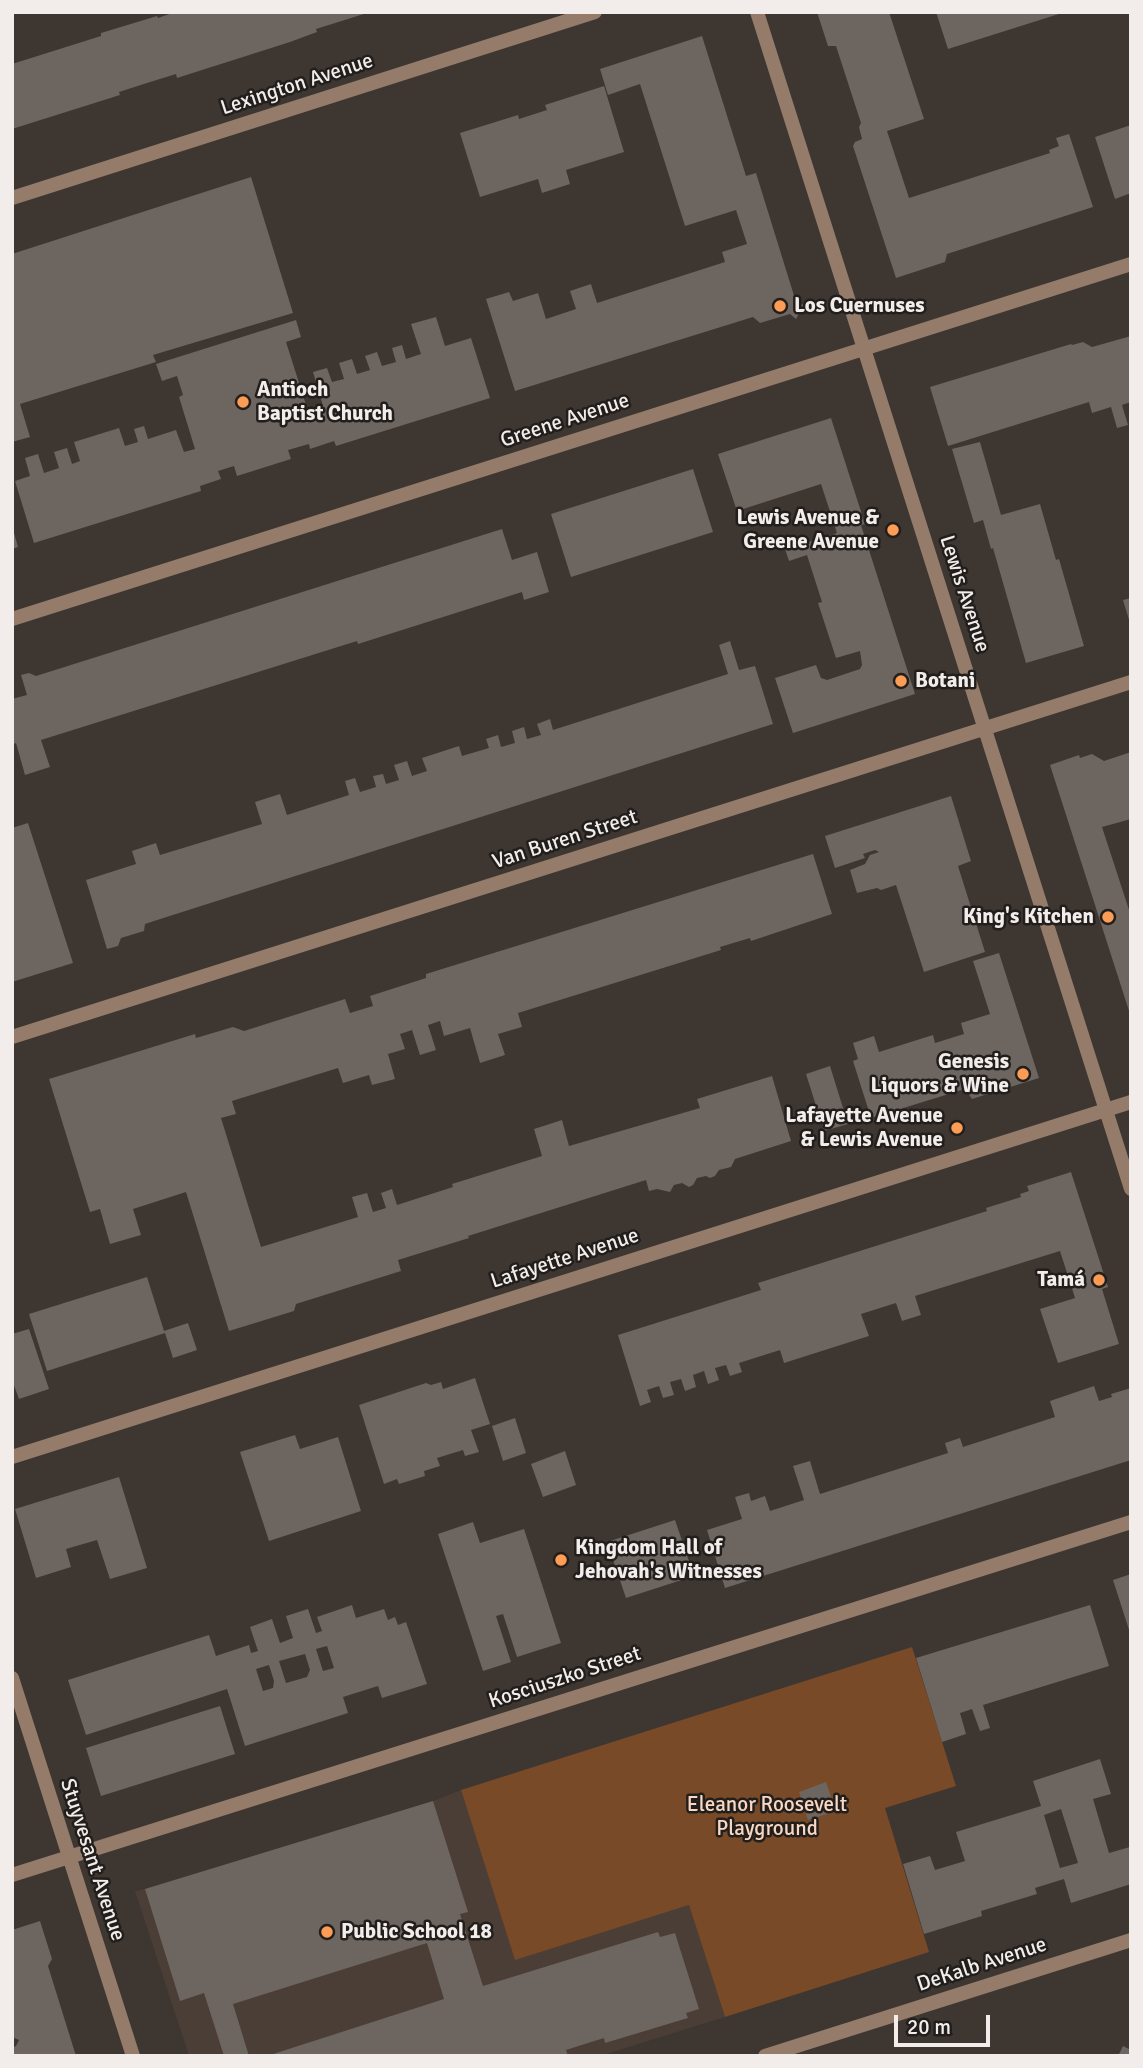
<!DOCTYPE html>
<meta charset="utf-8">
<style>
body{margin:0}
#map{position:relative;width:1143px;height:2068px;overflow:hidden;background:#3d3631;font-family:Signika,sans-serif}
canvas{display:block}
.frame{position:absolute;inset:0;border:14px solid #f2edea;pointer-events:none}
.scale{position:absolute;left:894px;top:2015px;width:96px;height:32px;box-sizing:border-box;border:4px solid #f2edea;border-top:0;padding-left:9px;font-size:21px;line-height:24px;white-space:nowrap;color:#f2edea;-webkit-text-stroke:5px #211e1c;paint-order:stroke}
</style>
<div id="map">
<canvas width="1143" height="2068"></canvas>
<div class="frame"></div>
<div class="scale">20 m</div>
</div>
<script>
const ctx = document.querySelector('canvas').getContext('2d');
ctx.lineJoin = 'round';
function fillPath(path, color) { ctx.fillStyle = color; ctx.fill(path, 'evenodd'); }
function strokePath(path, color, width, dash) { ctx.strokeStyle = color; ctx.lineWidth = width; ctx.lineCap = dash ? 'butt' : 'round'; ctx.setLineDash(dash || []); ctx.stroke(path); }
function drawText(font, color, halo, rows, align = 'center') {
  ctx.font = font + ' Signika,sans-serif'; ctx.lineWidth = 5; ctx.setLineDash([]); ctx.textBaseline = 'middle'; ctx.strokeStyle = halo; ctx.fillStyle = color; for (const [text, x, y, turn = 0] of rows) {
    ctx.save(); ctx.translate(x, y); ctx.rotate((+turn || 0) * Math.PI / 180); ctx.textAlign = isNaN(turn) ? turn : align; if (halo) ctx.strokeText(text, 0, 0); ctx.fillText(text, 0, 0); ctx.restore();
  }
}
fillPath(new Path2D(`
 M461 1790 515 1959 689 1905 725 2017 600 2056H189L135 1891 145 1889 433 1801Z`), '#4b3e36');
fillPath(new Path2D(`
 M912 1647 956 1786 885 1808 929 1952 725 2017 689 1905 515 1960 461 1790Z`), '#784a28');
fillPath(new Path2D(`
 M175 12 367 13 316 29 317 32 290 42 177 78 176 74 147 83 119 92 120 95 12 129V64L101 36V33L157 16 158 18Z
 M817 12H889L924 119 887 131 909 198 1050 153 1049 150 1059 146 1056 138 1069 134 1093 207 947 254 945 262 896 278 853 146 855 142 862 139 859 127 861 123 836 46H828Z
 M936 12H1062V13L948 49Z
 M702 36 746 176 756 173 796 302 804 305 796 319 790 314 760 323 753 317 515 391 486 299 509 292 513 301 538 293 546 319 576 309 570 291 591 284 597 303 725 262 722 252 747 244 736 210 685 226 640 84 608 95 600 69Z
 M604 86 624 152 566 170 570 184 542 193 538 179 480 197 460 133 518 115 519 119 547 110 545 105Z
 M1131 125V193L1115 199 1095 137Z
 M251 177 293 313 153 355 156 362 20 404 30 437 12 442V254Z
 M436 317 445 346 471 338 490 398 336 446 334 441 310 449 309 444 288 450 291 459 237 476 234 466 218 471 221 479 200 486 201 491 34 543 15 481 30 476 25 458 38 454 44 473 59 468 54 452 67 448 72 464 80 461 74 442 119 428 125 446 138 442 134 429 144 426 148 439 176 430 184 452 195 449 179 397 183 395 177 376 162 381 156 364 296 320 301 337 286 342 308 411 323 406 313 372 327 368 332 382 344 379 339 363 352 359 357 374 370 370 365 356 377 352 382 366 396 362 392 348 402 345 406 359 421 354 411 324Z
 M1131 336V402L1122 405 1128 425 1117 428 1111 407 1092 413 1089 402 948 446 930 387 1071 344 1072 345 1083 342 1092 347Z
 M831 418 865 524 861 525 915 694 793 733 775 678 816 665 821 678 827 680 860 669 862 665 860 651 836 658 818 603 822 602 807 555 789 561 785 549 837 533 821 484 737 511 718 454Z
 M980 442 1001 515 1040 504 1056 560 1059 559 1084 646 1026 663 993 548 991 549 983 520 974 523 952 449Z
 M693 469 713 532 571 577 551 514Z
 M13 529 18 547 12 549V530Z
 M502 529 512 560 537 552 549 592 524 600 522 592 358 644 357 641 41 740 50 767 25 775 16 743 12 745V699L27 695 21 675 29 673 36 676Z
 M1131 598V623H1130L1123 600Z
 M730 641 739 670 755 666 773 724 154 921 145 924 144 931 121 938 118 946 107 949 86 880 136 864 132 851 156 843 160 855 262 824 255 802 280 794 287 815 349 795 345 781 355 778 360 792 376 787 373 776 383 774 386 784 399 780 394 765 407 761 412 776 427 771 422 758 459 746 462 756 489 748 486 739 498 735 501 747 515 743 512 731 524 727 527 739 541 735 537 724 550 719 553 730 728 674 719 645Z
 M1131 752V819L1102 827 1131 916 1130 1014 1050 765 1079 755 1080 758 1092 754 1104 761Z
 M951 796 971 861 958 866 985 952 924 972 896 885 881 890 877 888 857 893 850 870 865 864 870 855 879 852 875 850 863 854 865 858 835 868 825 836Z
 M28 823 73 963 12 982V828Z
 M813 854 832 914 751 941 750 938 720 947 721 950 518 1013 522 1027 498 1034 505 1055 480 1063 470 1028 444 1036 440 1021 428 1025 436 1050 420 1055 412 1030 400 1034 405 1049 388 1054 395 1079 372 1085 369 1075 343 1083 338 1068 232 1101 236 1114 221 1118 261 1247 358 1217 352 1197 367 1193 373 1212 386 1208 381 1193 392 1189 397 1205 453 1187 452 1184 542 1156 534 1129 562 1120 569 1146 700 1108 697 1099 772 1076 791 1141 735 1159 731 1167 719 1170 715 1176 710 1178 706 1176 697 1178 693 1185 689 1187 682 1183 674 1185 670 1192 657 1189 649 1191 646 1180 468 1236 469 1238 398 1260 401 1271 296 1304 294 1311 229 1331 186 1192 133 1209 141 1235 110 1244 100 1209 90 1212 49 1079 195 1034 196 1038 233 1027 244 1031 345 999 350 1013 373 1006 370 996 426 978V974Z
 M999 953 1039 1078 972 1099 965 1089 871 1118 853 1061 858 1059 853 1043 874 1036 879 1052 933 1035 935 1043 964 1034 961 1023 990 1014 973 961Z
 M830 1066 848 1124 824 1131 806 1074Z
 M1071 1172 1108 1287 1102 1289 1119 1344 1058 1363 1040 1309 1075 1298 1060 1251 915 1296 921 1315 902 1321 896 1303 861 1314 869 1336 784 1363 780 1350 739 1363 742 1372 730 1376 726 1365 715 1368 719 1380 708 1384 704 1371 693 1375 696 1387 685 1391 681 1379 670 1382 674 1395 663 1398 659 1386 647 1390 651 1402 640 1406 618 1335 761 1290 758 1283 987 1211 986 1208 1021 1197 1020 1194 1029 1191 1027 1186Z
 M147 1277 164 1331 188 1323 197 1350 173 1358 165 1333 47 1371 29 1314Z
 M29 1329 49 1389 19 1399 12 1380V1334Z
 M475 1378 490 1424 471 1430 479 1452 465 1456 463 1450 437 1458 440 1466 424 1471 425 1476 399 1484 397 1479 384 1484 359 1405 426 1383 431 1385 441 1382 443 1389Z
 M1094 1386 1099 1401 1112 1397 1111 1394 1131 1388V1460L725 1588 707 1530 742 1519 735 1497 749 1493 751 1501 765 1496 770 1511 804 1500 793 1466 810 1461 820 1494 948 1453 945 1443 960 1438 963 1447 1055 1417 1050 1401Z
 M515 1418 526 1453 503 1461 492 1426Z
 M295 1435 300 1449 338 1437 361 1511 269 1541 240 1452Z
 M565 1451 576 1485 543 1497 531 1464Z
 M119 1477 147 1568 110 1579 97 1540 66 1549 71 1567 36 1578 15 1509Z
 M675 1520 694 1576 626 1598 607 1542Z
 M473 1522 480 1543 524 1529 561 1643 517 1657 503 1614 496 1616 511 1662 483 1671 438 1534Z
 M1131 1574V1633H1130L1113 1580Z
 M352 1605 356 1618 384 1609 388 1620 395 1617 398 1625 406 1622 427 1684 382 1698 378 1686 343 1697 348 1713 245 1746 227 1689 86 1735 68 1680 209 1635 216 1656 249 1645 251 1653 258 1651 250 1627 272 1619 280 1643 293 1638 286 1616 308 1609 316 1633 322 1631 317 1617ZM327 1646 334 1668 323 1671 316 1649ZM305 1654 310 1670 307 1677 286 1683 279 1661ZM269 1665 274 1681 273 1688 263 1691 256 1669Z
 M1090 1605 1109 1666 983 1705 990 1728 980 1731 972 1709 960 1713 966 1734 942 1742 916 1658Z
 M220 1706 235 1754 101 1796 86 1748Z
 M1100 1759 1111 1794 1093 1799 1109 1853 1130 1847 1131 1884 1071 1903 1064 1879 1035 1888 1037 1894 981 1911 982 1916 924 1934 903 1864 930 1856 935 1870 965 1861 956 1832 1041 1806 1033 1781ZM1061 1809 1078 1863 1060 1868 1044 1815Z
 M826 1782 836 1811 808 1820 799 1792Z
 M433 1801 468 1912 460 1914 483 1986 658 1932 660 1937 675 1933 699 2009 686 2013 688 2018 605 2043 604 2038 566 2050 568 2056H267L444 1999 427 1943 233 2004 249 2056H224L204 1993 180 2001 145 1889Z
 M40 1921 52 1959 48 1966 76 2056H12V2048L16 2046 19 2040 12 2037V1930Z
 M1123 2046 1131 2050V2056H1118Z`), '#6d655f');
strokePath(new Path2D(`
 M757 12 1131 1189
 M12 198 595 12
 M12 619 1131 264
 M12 1037 1131 682
 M12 1457 1131 1102
 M12 1678 133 2056
 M12 1875 1131 1522
 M765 2056 1131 1940`), '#947b6a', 14);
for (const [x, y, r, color] of [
 [780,306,7,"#fd9d55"],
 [243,402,7,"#fd9d55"],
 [893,530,7,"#fd9d55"],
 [901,681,7,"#fd9d55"],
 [1108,917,7,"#fd9d55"],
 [1023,1074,7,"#fd9d55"],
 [957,1128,7,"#fd9d55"],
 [1099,1280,7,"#fd9d55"],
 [561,1560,7,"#fd9d55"],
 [327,1932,7,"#fd9d55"]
]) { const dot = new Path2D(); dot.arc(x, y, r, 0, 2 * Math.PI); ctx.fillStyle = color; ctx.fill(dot); strokePath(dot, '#211e1c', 2.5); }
drawText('21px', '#f2edea', '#211e1c', [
 ["Lexington Avenue",297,85,-18],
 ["Greene Avenue",565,421,-18],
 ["Lewis Avenue",964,594,72],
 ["Van Buren Street",565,840,-18],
 ["Lafayette Avenue",565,1259,-18],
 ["Kosciuszko Street",565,1678,-18],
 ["Stuyvesant Avenue",92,1860,72],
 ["DeKalb Avenue",982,1965,-18]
]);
drawText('bold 21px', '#f2edea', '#211e1c', [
 ["Los Cuernuses",794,306],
 ["Antioch",257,390],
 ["Baptist Church",257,414],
 ["Lewis Avenue &",879,518,"right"],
 ["Greene Avenue",879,542,"right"],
 ["Botani",915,681],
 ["King's Kitchen",1094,917,"right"],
 ["Genesis",1009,1062,"right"],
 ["Liquors & Wine",1009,1086,"right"],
 ["Lafayette Avenue",943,1116,"right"],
 ["& Lewis Avenue",943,1140,"right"],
 ["Tamá",1085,1280,"right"],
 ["Kingdom Hall of",575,1548],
 ["Jehovah's Witnesses",575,1572],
 ["Public School 18",341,1932]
], 'left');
drawText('21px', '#f9d8c3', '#211e1c', [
 ["Eleanor Roosevelt",767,1805],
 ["Playground",767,1829]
]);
</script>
